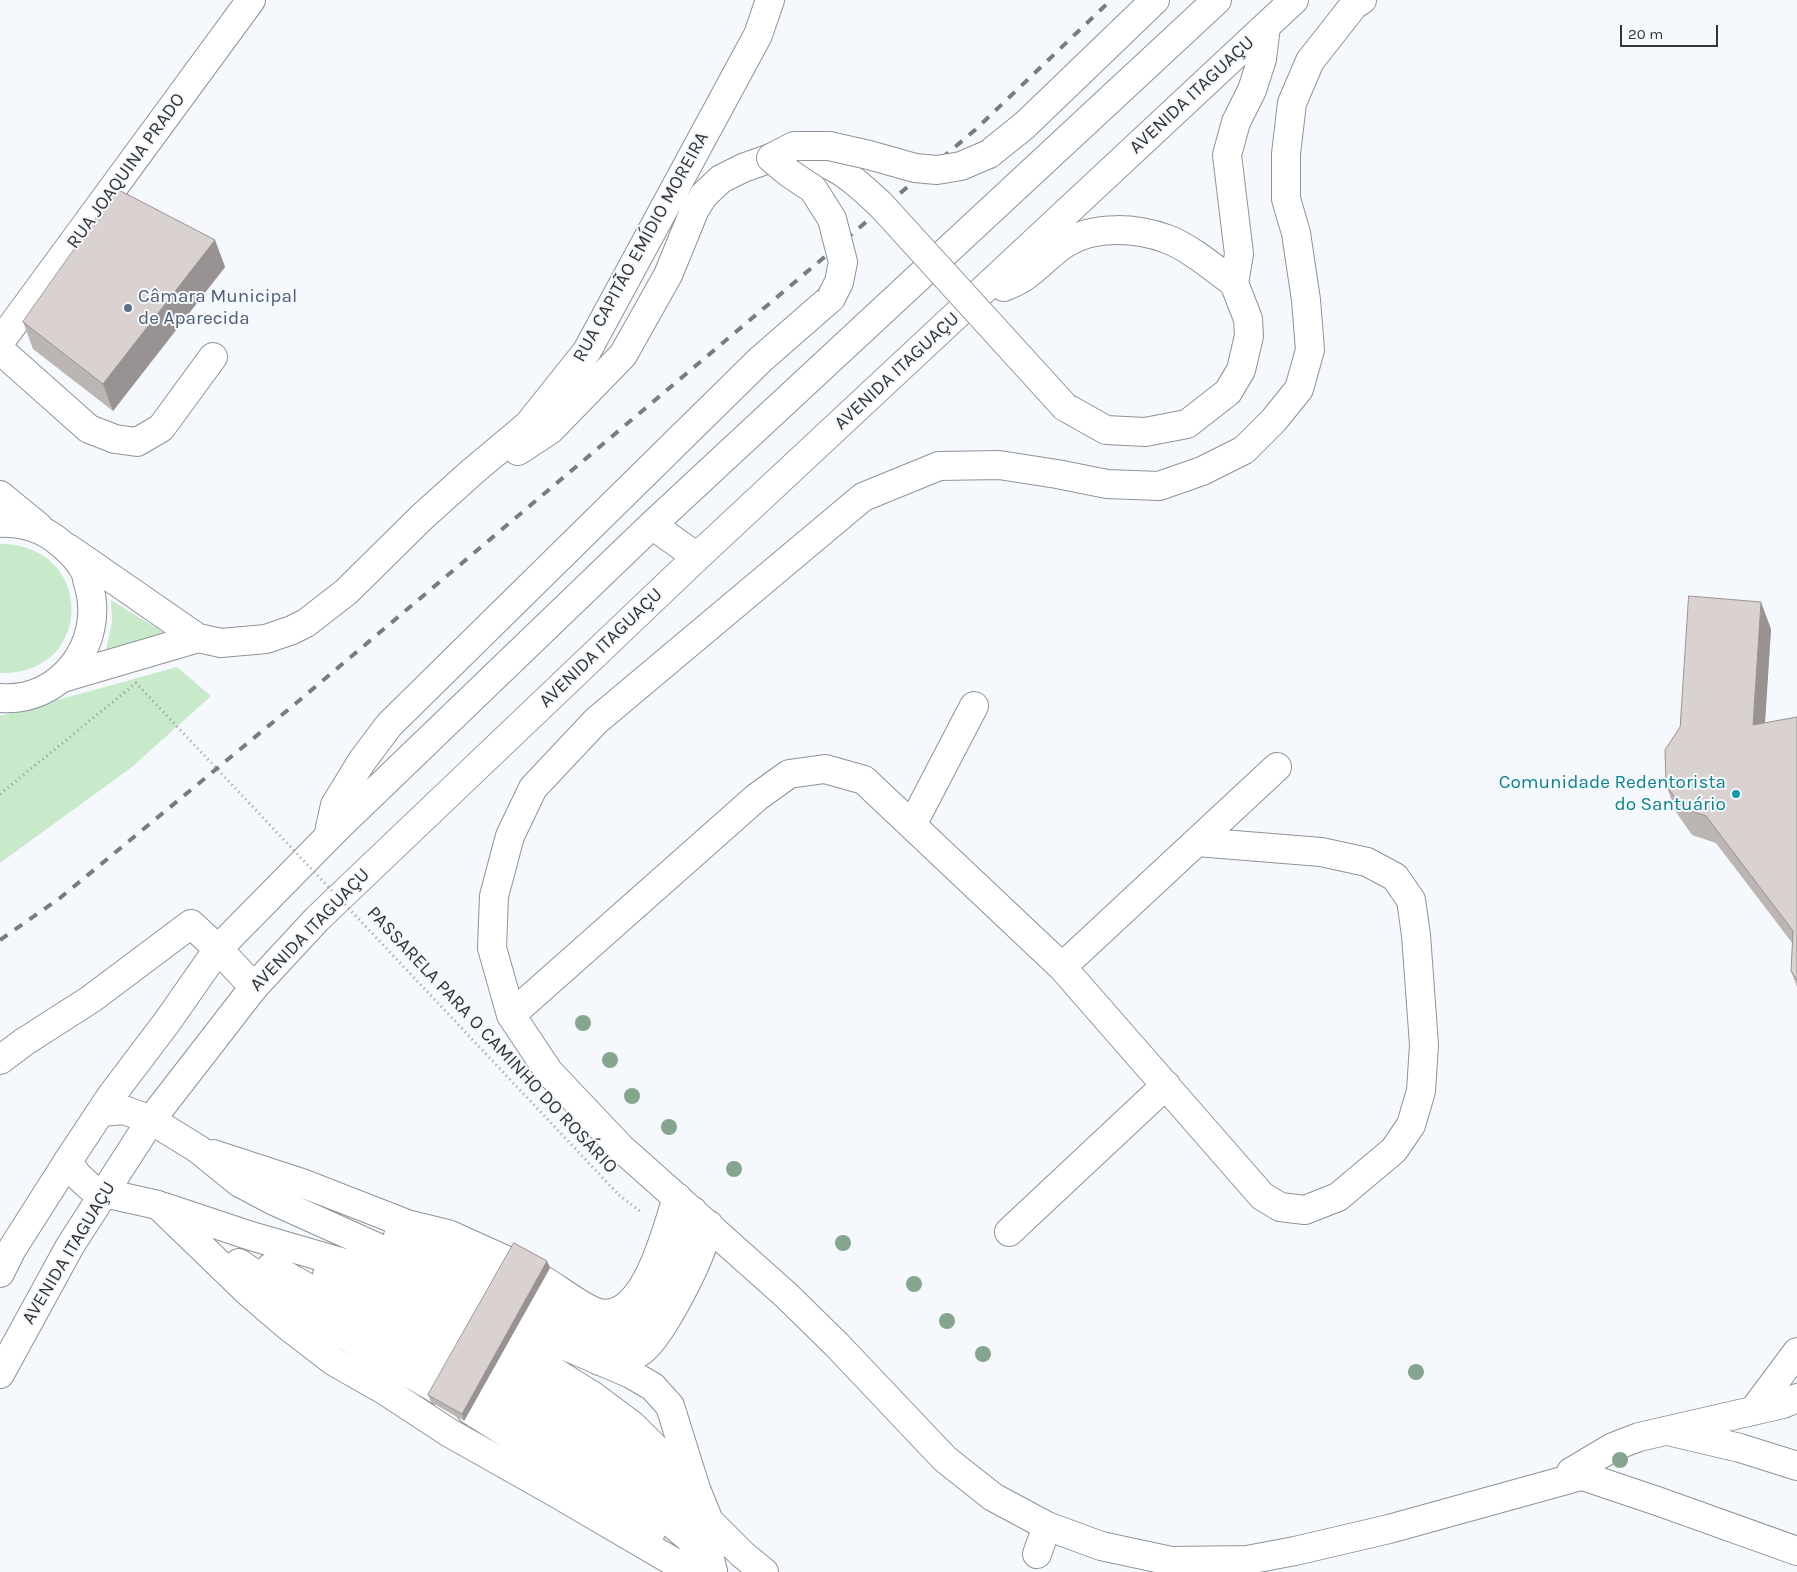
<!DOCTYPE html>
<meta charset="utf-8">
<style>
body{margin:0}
#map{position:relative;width:1797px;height:1572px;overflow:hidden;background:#f5f8fd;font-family:Karla,sans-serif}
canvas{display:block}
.scale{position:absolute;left:1620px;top:25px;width:98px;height:22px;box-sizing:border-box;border:2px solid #333536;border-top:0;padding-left:6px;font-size:15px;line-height:18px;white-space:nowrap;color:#333536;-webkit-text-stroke:4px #f5f8fd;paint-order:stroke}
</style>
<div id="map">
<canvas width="1797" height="1572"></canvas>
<div class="scale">20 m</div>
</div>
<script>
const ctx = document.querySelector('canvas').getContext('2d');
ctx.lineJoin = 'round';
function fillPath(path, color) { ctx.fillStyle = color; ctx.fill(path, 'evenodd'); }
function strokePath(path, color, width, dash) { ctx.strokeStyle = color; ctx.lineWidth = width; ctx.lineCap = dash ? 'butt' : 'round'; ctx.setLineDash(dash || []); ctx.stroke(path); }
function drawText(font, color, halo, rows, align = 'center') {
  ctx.font = font + ' Karla,sans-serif'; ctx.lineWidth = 4; ctx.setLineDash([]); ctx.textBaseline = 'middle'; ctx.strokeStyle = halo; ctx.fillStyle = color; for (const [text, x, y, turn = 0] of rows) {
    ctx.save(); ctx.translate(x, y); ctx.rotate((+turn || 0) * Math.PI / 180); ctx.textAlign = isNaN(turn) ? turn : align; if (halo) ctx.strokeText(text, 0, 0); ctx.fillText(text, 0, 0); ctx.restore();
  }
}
fillPath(new Path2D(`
 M0 544C96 544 95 676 0 673Z
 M111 600 166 634 106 650 112 623Z
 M177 667 211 696 132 767 0 863V716Z`), '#c8e9ca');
const minor = new Path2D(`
 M1362 0 1354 5 1310 61 1292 103 1286 154V199L1296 233 1306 300 1310 350 1299 389 1274 420 1244 450 1202 471 1159 486 1107 484 1057 474 999 465 939 466 863 497 596 721 533 788 510 836 494 896 492 948 511 1015 549 1072 621 1148 786 1295 837 1345 945 1459 993 1497 1047 1526 1101 1546 1171 1561 1247 1560 1295 1551 1389 1529 1577 1477 1571 1472 1613 1447 1639 1437 1783 1404 1797 1398
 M0 342 251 0
 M0 350 89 429 115 439 137 442 161 428 213 357
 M518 451 550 430 623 355 668 275 695 209 704 195 721 179 743 168 771 158
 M0 495 38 526
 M0 523C19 522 38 527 54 538 66 547 78 558 85 571 87 576 87 582 89 586 105 643 61 703 0 698
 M68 548 198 638 221 643 266 639 292 630 306 623 346 592 422 517 472 472 528 425 587 351 758 35 770 0
 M62 678 198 638
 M912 825 974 706
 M1062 967 1277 767
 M511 1015 757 797 789 774 825 769 864 780 1062 967 1262 1196 1280 1207 1305 1210 1338 1197 1394 1150 1411 1125 1421 1091 1424 1045 1416 935 1411 900 1395 877 1367 862 1321 852 1197 842
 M0 1060 24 1042 91 999 191 924 218 949 254 987
 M101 1112 124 1110 151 1120 198 1149 240 1183 272 1200 423 1268 487 1302
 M213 1154 302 1183 407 1224 448 1234 510 1262
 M68 1161 77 1175 90 1187 104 1193 158 1205 172 1215
 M158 1205 247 1291 289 1327 333 1361 384 1390 448 1432 556 1493 674 1562 713 1571
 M164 1207 251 1236 344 1263 428 1298 475 1324
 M1009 1232 1166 1085
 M398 1236 423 1245 498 1282
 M239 1263 336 1330 438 1390
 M271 1267 450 1368
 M327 1275 343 1281 463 1347
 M543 1280C557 1288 585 1310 599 1313 645 1323 667 1228 677 1197
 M531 1302C554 1317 579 1339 609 1338 617 1338 627 1332 635 1330L642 1318 662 1294 693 1211
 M520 1321 549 1339 631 1374 653 1387 670 1406 696 1489 709 1521 742 1554 764 1572
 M508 1343 593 1396 632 1425 658 1451 674 1486 707 1545 713 1572
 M599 1361C613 1360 627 1360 640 1352 659 1341 694 1270 702 1247 705 1240 707 1232 709 1225
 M496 1365 581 1421 620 1451 676 1504
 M483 1387 587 1455 626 1484 702 1549
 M470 1410 583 1480 652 1530
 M1753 1411 1797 1352
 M1672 1432 1740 1448 1797 1466
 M1571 1472 1660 1502 1797 1551
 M1037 1554 1047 1526`);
const major = new Path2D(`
 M989 154 1025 125 1155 0
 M780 157C828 154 848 175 881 205
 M1004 287C1011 284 1018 281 1024 277 1039 267 1051 252 1066 243 1095 225 1137 228 1167 239 1189 247 1215 269 1234 283
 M1065 407 1106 430 1145 432 1187 424 1228 392 1241 370 1249 336 1248 319 1234 283 1239 254 1227 155 1236 122 1252 90 1262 59 1266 26
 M652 525 697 557
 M328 837 335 805 362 761 389 725 760 360 831 298
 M0 1273 12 1249 68 1161 111 1096 167 1022 218 949 337 828 652 525 1217 0
 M0 1374 70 1246 151 1120 254 987 317 919 697 557 1294 0`);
strokePath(minor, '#8f9297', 30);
strokePath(major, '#8f9297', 30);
strokePath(new Path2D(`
 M619 1195 641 1212`), '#96999c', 3, [1, 4]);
strokePath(minor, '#fff', 28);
strokePath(major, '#fff', 28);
strokePath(new Path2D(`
 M0 940 60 898 295 704 975 130 1111 0`), '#797b7d', 4, [9, 9]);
const majorBridge = new Path2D(`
 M881 205 1065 407
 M831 298 839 282 843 262 832 219 813 189 789 173 771 158 794 146H829L869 155 915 168 937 170 961 166 989 154`);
strokePath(majorBridge, '#8f9297', 30, []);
strokePath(new Path2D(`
 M0 794 136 683 619 1195`), '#96999c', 3, [1, 4]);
strokePath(majorBridge, '#fff', 28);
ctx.fillStyle = '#86a58e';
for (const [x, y] of [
 [583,1023],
 [610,1060],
 [632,1096],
 [669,1127],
 [734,1169],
 [843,1243],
 [914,1284],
 [947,1321],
 [983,1354],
 [1416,1372],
 [1620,1460]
]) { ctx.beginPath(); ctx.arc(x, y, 8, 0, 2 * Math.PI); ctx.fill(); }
fillPath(new Path2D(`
 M215 240 225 267 113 411 33 349 23 322Z
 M1771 629 1765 723 1797 717V987L1791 971 1793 944 1716 843 1692 835 1676 812 1666 785Z
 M547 1261 550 1268 464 1421 431 1402 428 1395Z`), '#bbb5b4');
fillPath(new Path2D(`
 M215 240 225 267 113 411 103 384Z
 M1761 602 1771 629 1763 752 1753 725Z
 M547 1261 550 1268 464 1421 462 1414Z`), '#989392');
const building = new Path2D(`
 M117 189 215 240 103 384 23 322Z
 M1689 596 1761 602 1753 725 1797 717V980L1791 971 1793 931 1706 816 1682 808 1666 785 1665 750 1680 727Z
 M514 1243 547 1261 462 1414 428 1395Z`);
fillPath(building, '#d9d2d1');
strokePath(building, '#989392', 1);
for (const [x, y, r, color] of [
 [128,308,5,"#5c6f8a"],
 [1736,794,5,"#0f9aa8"]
]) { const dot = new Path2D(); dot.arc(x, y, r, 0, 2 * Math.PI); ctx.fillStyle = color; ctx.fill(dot); strokePath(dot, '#f5f8fd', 2); }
drawText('19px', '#333536', '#f5f8fd', [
 ["AVENIDA ITAGUAÇU",1192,95,-43],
 ["RUA JOAQUINA PRADO",126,171,-54],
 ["RUA CAPITÃO EMÍDIO MOREIRA",641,247,-61],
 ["AVENIDA ITAGUAÇU",897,371,-43],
 ["AVENIDA ITAGUAÇU",601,648,-44],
 ["AVENIDA ITAGUAÇU",310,930,-46],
 ["PASSARELA PARA O CAMINHO DO ROSÁRIO",492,1040,47],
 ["AVENIDA ITAGUAÇU",69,1253,-59]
]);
drawText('19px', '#4e5e75', '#f5f8fd', [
 ["Câmara Municipal",138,297],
 ["de Aparecida",138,319]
], 'left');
drawText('19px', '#0d838f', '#f5f8fd', [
 ["Comunidade Redentorista",1726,783],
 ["do Santuário",1726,805]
], 'right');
</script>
